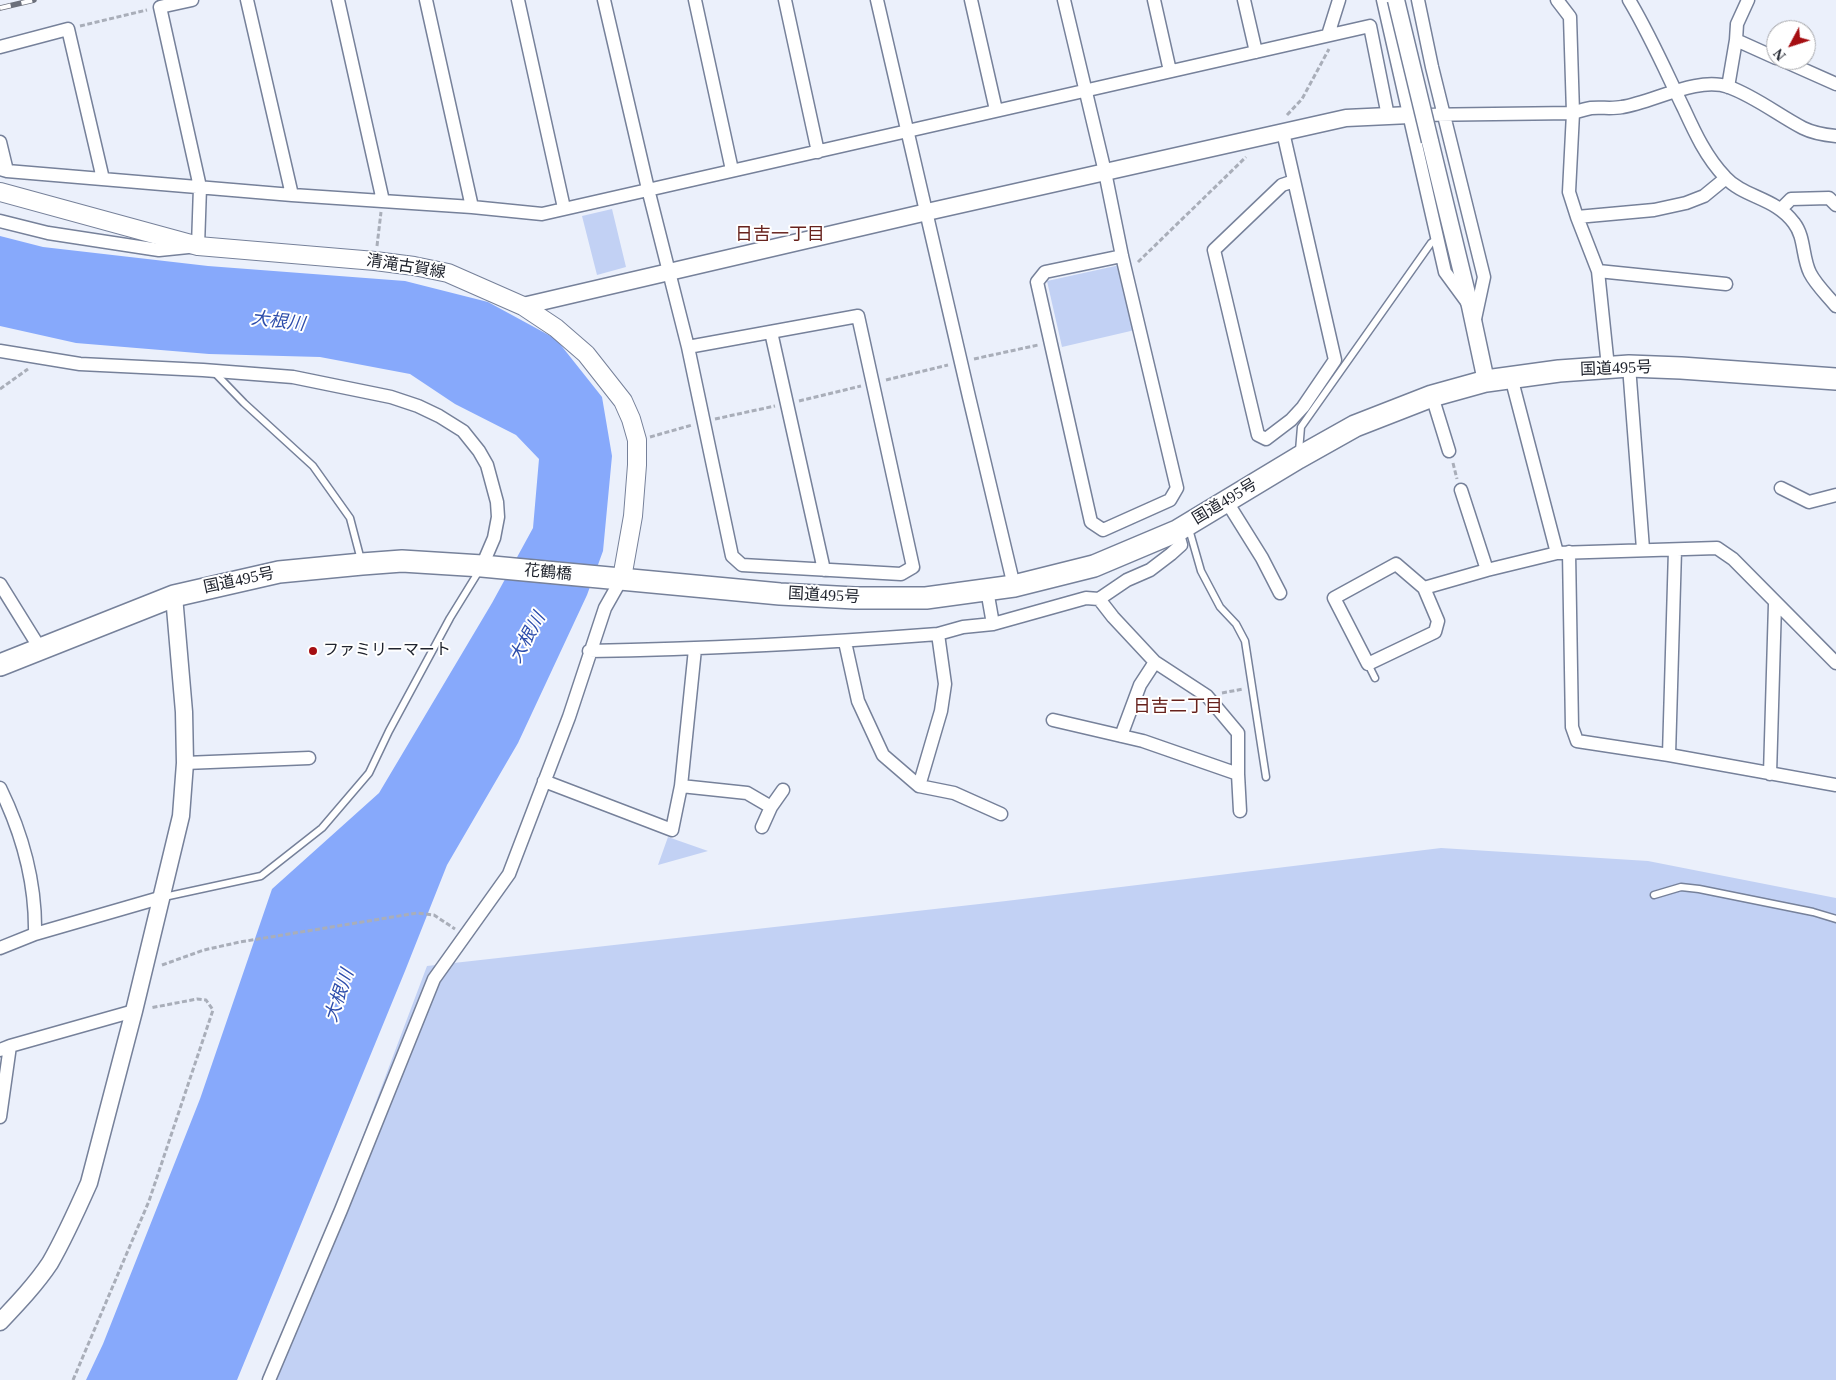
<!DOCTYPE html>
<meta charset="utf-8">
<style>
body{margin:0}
#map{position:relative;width:1836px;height:1380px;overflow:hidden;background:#ebf0fb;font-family:"Times New Roman",serif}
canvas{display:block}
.north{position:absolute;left:1766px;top:20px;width:50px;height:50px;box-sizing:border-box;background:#fff;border:1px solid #a6a7ab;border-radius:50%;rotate:230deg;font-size:14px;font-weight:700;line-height:20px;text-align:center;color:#20242e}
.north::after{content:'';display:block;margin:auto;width:18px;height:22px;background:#a50e12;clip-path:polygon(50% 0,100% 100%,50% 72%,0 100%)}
</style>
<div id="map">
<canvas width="1836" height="1380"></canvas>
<div class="north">N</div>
</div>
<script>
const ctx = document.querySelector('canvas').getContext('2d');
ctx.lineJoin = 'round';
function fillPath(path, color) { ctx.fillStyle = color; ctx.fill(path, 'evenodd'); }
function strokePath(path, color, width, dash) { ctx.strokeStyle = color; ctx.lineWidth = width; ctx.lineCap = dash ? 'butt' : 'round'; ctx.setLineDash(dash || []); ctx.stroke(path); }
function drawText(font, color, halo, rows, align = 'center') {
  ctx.font = font + ' "Times New Roman","Noto Sans JP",serif'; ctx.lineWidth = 4; ctx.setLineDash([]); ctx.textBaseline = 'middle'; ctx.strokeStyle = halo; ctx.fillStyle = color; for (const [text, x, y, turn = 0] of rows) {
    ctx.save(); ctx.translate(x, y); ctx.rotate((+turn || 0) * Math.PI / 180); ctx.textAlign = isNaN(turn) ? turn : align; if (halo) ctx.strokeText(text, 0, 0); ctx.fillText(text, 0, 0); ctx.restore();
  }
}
fillPath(new Path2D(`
 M612 209 626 267 597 275 582 216Z
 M1120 265 1135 330 1062 347 1047 281Z
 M668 837 708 851 658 865Z
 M1441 848 1648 861 1836 898V1380H271L427 966 1006 901Z`), '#c2d1f4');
fillPath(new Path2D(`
 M0 236 43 247 208 266 405 281 488 302 556 339 602 397 612 456 603 551 587 595 518 743 447 865 405 971 237 1380H86L103 1344 200 1099 272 889 379 793 492 603 533 528 539 459 516 435 455 404 410 374 320 357 209 354 76 343 0 326Z`), '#87a9fb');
const service = new Path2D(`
 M215 373 244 403 313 466 350 518 361 560
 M1299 451 1301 427 1431 243 1437 239
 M1189 529 1201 571 1220 607 1236 624 1245 641 1266 777
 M1368 664 1375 678
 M1654 895 1681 887 1699 889 1813 912 1836 919
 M164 897 261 876 322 828 369 773 389 731 450 618 479 571`);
const minor = new Path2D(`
 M247 0 292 195
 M338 0 383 201
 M426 0 472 207
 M518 0 564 208
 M604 0 648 189 688 347
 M695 0 732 170
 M785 0 818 152
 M877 0C922 196 967 391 1014 586
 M971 0 996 110
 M1064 0 1105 172 1122 256 1177 488 1170 500 1103 530 1091 522 1037 282 1045 272 1122 256
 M1154 0 1170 71
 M1244 0 1256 52
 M1383 0 1445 272 1467 302
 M1418 0 1432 67 1484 277 1475 319
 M1557 0 1570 17 1573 113 1569 192 1577 217 1598 271 1608 367
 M1629 0C1650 35 1666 72 1684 109 1695 133 1706 157 1725 177 1744 198 1775 197 1794 223 1805 237 1802 257 1810 273 1816 285 1828 296 1836 306
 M1328 35 1339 0
 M1736 40 1776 58
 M0 47 68 29 103 179
 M1782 60 1836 84
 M1728 87 1736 40 1737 24 1748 0
 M1415 115 1573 113C1579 111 1585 109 1591 108 1601 107 1612 109 1622 107 1654 102 1697 76 1729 87 1756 97 1778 115 1803 128 1813 133 1825 135 1836 136
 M1283 132 1335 360 1303 407 1291 420 1266 439 1258 435 1214 250 1282 185 1294 181
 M0 142 7 171
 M0 169 7 171 292 195 472 207 542 214 1370 26 1388 116
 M1781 209 1791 199 1829 198 1836 205
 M1577 217 1654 210 1686 203 1704 196 1726 178
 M0 221 48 233 159 250 198 246 200 187 160 7 192 0
 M1598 271 1726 284
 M858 316 913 567 901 574 742 565 732 556 688 347Z
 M771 332 824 570
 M0 351 80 364 203 370 293 377 391 397 418 406 439 416 463 431 479 451 487 465 497 502 498 517 494 538 482 566
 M1629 366 1643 549
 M1511 377 1557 553
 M1432 396 1449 451
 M1781 488 1809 502 1836 495
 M1461 490 1487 570 1557 553 1717 548 1733 559 1836 663
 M1227 502 1262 558 1280 593
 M1569 552 1572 727 1577 741 1669 755 1836 785
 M0 584 41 650
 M1424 588 1438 621 1435 632 1368 664 1334 598 1396 564 1424 588 1487 570
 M987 590 993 624
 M1099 599 1113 617 1155 662
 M938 634 963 627 993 624 1086 598 1099 599 1127 580 1150 570 1171 554 1181 545 1177 531
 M589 651C706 649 822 643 938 634L945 684 941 711 919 786 883 755 858 701 845 642
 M1053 720 1143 741 1238 774 1240 811
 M1121 736 1140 685 1155 662 1207 696 1238 733V774
 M1669 755 1675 550
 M185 763 309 758
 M1770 774 1775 604
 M544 781 672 830 681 786 695 649
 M681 786 747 793 771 807
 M919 786 954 793 1001 814
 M0 788C22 833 36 884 35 934
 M762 827 771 807 783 790
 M0 948 35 934 163 897
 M10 1046 134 1011
 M0 1050 10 1046 0 1117
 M269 1380 341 1210 434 979 509 874 569 717 605 608 622 578`);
const tertiary = new Path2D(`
 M1430 141 1470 306 1486 381
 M523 306 927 212 1346 118 1410 115
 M0 1322C18 1303 36 1284 50 1263 65 1237 77 1210 89 1183L134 1011 181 816 185 763 184 712 174 596`);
const secondary = new Path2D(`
 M0 192 198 246 375 261 414 266 448 273 523 306 556 328 586 354 623 401 631 419 637 440V465L633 516 622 578`);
const trunk = new Path2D(`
 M0 665 174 596 279 572 362 564 402 561 482 566 780 594 855 598H926L1014 586 1094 566 1177 531 1298 458 1355 426 1432 396 1486 381 1559 371 1629 366 1681 368 1836 379`);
strokePath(service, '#76819a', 9);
strokePath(minor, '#76819a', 15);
strokePath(tertiary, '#76819a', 19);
strokePath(secondary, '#76819a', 20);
strokePath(trunk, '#76819a', 24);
strokePath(new Path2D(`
 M80 26 147 10
 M1287 115 1302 99 1329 49
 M377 246 381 212
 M1138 262 1246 157
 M974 359 1038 345
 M886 380 948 365
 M0 389 28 369
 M799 401 861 386
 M715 419 775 406
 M650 437 692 425
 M1453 463 1457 479
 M1222 693 1243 689
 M162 965 204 950 240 942 417 913 434 915 455 929
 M73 1380 149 1201 213 1010 206 1000 197 999 150 1008`), '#a9aeb9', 3, [5, 2.5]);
strokePath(service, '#fff', 6);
strokePath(minor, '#fff', 12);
strokePath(tertiary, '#fff', 16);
strokePath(secondary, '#fff', 18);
strokePath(trunk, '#fff', 21);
const rail = new Path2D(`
 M0 8 34 0`);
strokePath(rail, '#6c707b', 5.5);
strokePath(rail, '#fff', 4, [11]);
const tertiaryBridge = new Path2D(`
 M1396 0 1430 141`);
strokePath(tertiaryBridge, '#76819a', 19, []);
strokePath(tertiaryBridge, '#fff', 16);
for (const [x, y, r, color] of [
 [313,651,5,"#a50e12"]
]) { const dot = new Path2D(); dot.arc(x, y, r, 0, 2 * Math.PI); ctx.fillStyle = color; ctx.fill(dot); strokePath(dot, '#fff', 2); }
drawText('16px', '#20242e', '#fff', [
 ["清滝古賀線",406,267,9],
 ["国道495号",1616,369,-2],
 ["国道495号",1225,502,-31],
 ["花鶴橋",548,573,5],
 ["国道495号",239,581,-12],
 ["国道495号",824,596,3]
]);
drawText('16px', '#20242e', '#fff', [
 ["ファミリーマート",323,651]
], 'left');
drawText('18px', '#67221d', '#fff', [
 ["日吉一丁目",780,235],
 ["日吉二丁目",1178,707]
]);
drawText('italic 18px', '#2d4dab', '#fff', [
 ["大根川",278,322,7],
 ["大根川",528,638,-61],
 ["大根川",340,996,-71]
]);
</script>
